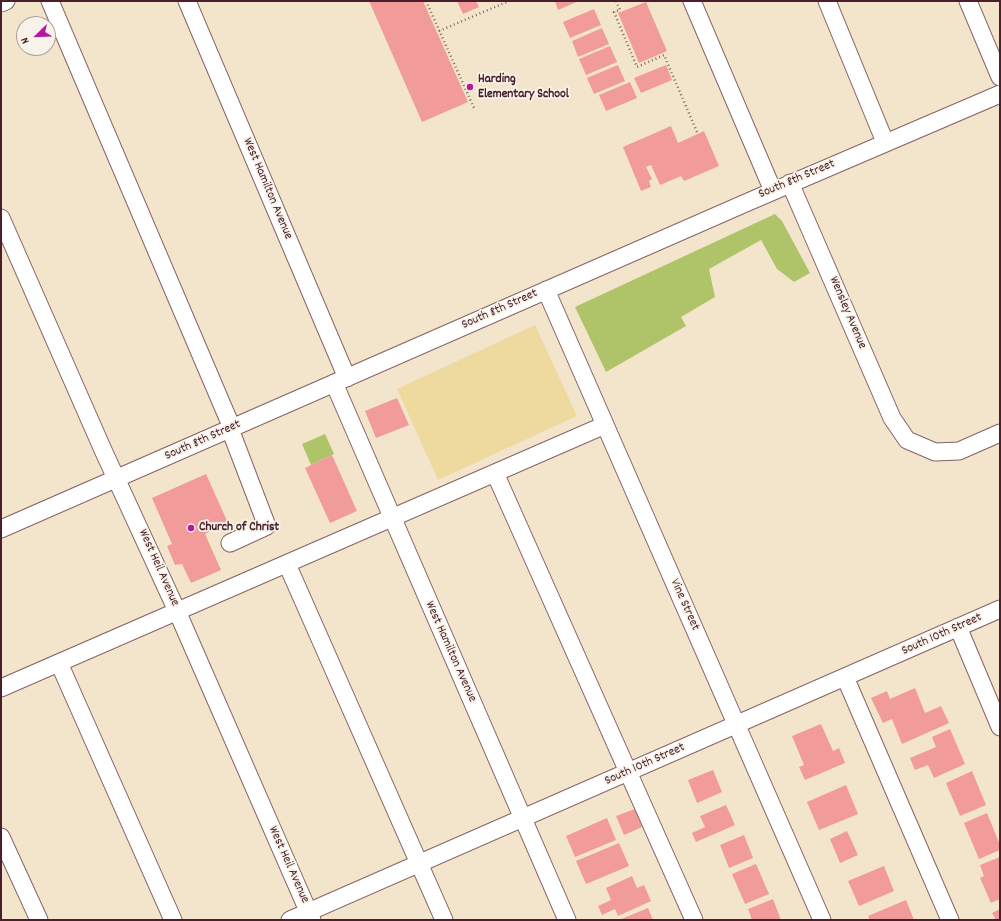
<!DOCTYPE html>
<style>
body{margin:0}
#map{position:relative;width:1001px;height:921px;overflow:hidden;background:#f3e5cc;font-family:Dekko,sans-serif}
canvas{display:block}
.frame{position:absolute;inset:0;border:2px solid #4a1f2b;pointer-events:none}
.north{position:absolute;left:16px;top:16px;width:40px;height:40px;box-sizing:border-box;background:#f7f3e8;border:1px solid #b29e9c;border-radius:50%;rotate:247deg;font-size:11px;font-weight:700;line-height:16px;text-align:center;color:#4a1f2b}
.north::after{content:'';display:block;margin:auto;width:14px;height:18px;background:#b5179e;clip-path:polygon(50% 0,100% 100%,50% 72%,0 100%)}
</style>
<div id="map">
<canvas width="1001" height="921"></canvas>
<div class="frame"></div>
<div class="north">N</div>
</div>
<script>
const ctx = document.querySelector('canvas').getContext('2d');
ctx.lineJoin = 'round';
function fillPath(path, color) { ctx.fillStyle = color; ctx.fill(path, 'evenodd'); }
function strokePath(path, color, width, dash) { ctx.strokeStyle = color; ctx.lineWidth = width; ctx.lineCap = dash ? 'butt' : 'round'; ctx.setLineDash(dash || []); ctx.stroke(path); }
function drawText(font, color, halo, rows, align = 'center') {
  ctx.font = font + ' Dekko,sans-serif'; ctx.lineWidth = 3.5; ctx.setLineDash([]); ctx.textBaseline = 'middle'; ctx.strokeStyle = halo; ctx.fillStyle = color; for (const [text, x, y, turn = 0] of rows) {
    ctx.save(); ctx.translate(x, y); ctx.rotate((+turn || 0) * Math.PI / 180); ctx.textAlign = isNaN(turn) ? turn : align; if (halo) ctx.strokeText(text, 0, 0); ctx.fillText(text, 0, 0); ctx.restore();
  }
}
fillPath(new Path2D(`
 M775 214 782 221 810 273 794 282 777 269 761 240 709 269 715 297 681 317 686 326 606 372 575 307Z
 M325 434 334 454 311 465 302 444Z`), '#afc468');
fillPath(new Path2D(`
 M535 325 577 416 438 480 397 389Z`), '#eeda9e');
fillPath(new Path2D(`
 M369 1H423L468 102 422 122Z
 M457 1H476L479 7 463 14Z
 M555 1H579L558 10Z
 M646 2 667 51 639 63 618 13Z
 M594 9 601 25 570 38 563 22Z
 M602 28 609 44 578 57 572 41Z
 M610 46 617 62 586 75 579 59Z
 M618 65 625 81 594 94 587 78Z
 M666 65 672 80 641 93 634 78Z
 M630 82 637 98 606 111 599 95Z
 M671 126 678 143 704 131 719 166 684 181 681 176 660 185 651 165 646 167 652 179 649 181 651 187 641 191 623 147Z
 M397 398 409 425 376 438 365 411Z
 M332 455 357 511 330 523 305 468Z
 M206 474 228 523 205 534 221 570 191 583 182 564 175 565 167 546 172 544 152 498Z
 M915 688 925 713 941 706 949 723 902 744 892 719 883 723 871 698 887 691 890 699Z
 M821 724 833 751 839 748 845 763 805 780 799 767 804 765 792 736Z
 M950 729 965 764 934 778 928 765 915 770 910 758 936 747 932 737Z
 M713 770 722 792 697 803 688 780Z
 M972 771 986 805 960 816 946 783Z
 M846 785 858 814 819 830 807 802Z
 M726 805 735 825 696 842 692 833 705 827 700 816Z
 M635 809 642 827 624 835 616 816Z
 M987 813 1000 845V850L979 859 964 823Z
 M607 818 616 840 575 857 566 836Z
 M847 831 858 855 840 863 830 839Z
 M744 835 753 858 729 868 720 845Z
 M619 843 629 866 586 884 576 861Z
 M1000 857V899L991 903 980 878 984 876 980 865Z
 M756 864 769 894 745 904 732 874Z
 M884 866 894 891 859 906 848 881Z
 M632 876 637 888 644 885 651 901 618 916 615 909 602 915 598 906 611 900 606 888Z
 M773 899 781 920H752L748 909Z
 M906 900 914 920H870L868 916Z
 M648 908 653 920H619Z
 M1000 909V920H996L992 913Z`), '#f19b9a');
const minor = new Path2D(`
 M50 1 232 428
 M187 1 347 378
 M692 1 773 191
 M827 1 885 142
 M968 1 1000 77
 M1 3 6 1
 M790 183 892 418 907 440 935 452 959 451 1000 433
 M1 218 103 450 177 611 312 920
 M546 290 822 920
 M334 383 567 920
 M230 429 267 526 230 543
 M495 473 694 920
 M1 529 748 202 1000 94
 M287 564 444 920
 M958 627 1000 727
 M59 663 173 920
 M845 677 950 920
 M1 688 605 425
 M1 837 39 920
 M290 920 1000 609`);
strokePath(minor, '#856463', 19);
strokePath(new Path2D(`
 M426 1 474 108
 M616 1 620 10 614 12 637 67 664 55 697 132
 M439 31 509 1`), '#856463', 2.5, [1, 3]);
strokePath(minor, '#fff', 17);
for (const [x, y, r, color] of [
 [470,87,4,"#b5179e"],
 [191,528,4,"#b5179e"]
]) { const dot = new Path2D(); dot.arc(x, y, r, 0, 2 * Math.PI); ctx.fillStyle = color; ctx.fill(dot); strokePath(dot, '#f7f3e8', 1.5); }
drawText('bold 13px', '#4a1f2b', '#f7f3e8', [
 ["Harding",478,80],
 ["Elementary School",478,95],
 ["Church of Christ",199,528]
], 'left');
drawText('13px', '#4a1f2b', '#f7f3e8', [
 ["South 8th Street",797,180,-23],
 ["West Hamilton Avenue",267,189,67],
 ["South 8th Street",500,310,-24],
 ["Wensley Avenue",847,313,67],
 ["South 8th Street",203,441,-24],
 ["West Heil Avenue",158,568,66],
 ["Vine Street",684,605,66],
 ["South 10th Street",942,635,-24],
 ["West Hamilton Avenue",450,652,66],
 ["South 10th Street",645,765,-24],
 ["West Heil Avenue",288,865,66]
]);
</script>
